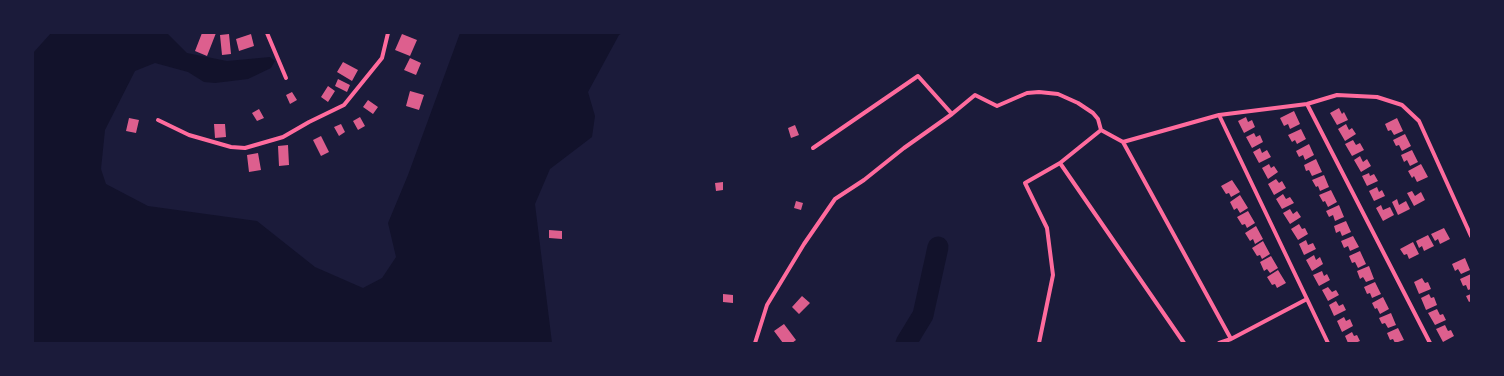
<!DOCTYPE html>
<style>
body{margin:0}
#map{position:relative;width:1504px;height:376px;overflow:hidden;background:#1b1b3a;font-family:Mulish,sans-serif}
canvas{display:block}
.frame{position:absolute;inset:0;border:34px solid #1b1b3a;pointer-events:none}
</style>
<div id="map">
<canvas width="1504" height="376"></canvas>
<div class="frame"></div>
</div>
<script>
const ctx = document.querySelector('canvas').getContext('2d');
ctx.lineJoin = 'round';
function fillPath(path, color) { ctx.fillStyle = color; ctx.fill(path, 'evenodd'); }
function strokePath(path, color, width, dash) { ctx.strokeStyle = color; ctx.lineWidth = width; ctx.lineCap = dash ? 'butt' : 'round'; ctx.setLineDash(dash || []); ctx.stroke(path); }
fillPath(new Path2D(`
 M51 33H167L187 53 227 61 270 57 275 61 271 68 248 79 215 83 204 82 188 72 155 63 135 71 105 130 101 169 106 184 148 206 257 221 315 267 363 288 382 278 396 257 388 223 408 175 460 33H622L619 35 588 92 595 116 592 137 550 169 535 204 552 343H33V53Z`), '#12122b');
strokePath(new Path2D(`
 M906 343 923 315 938 247`), '#12122b', 21);
fillPath(new Path2D(`
 M202 33H216L207 56 195 51Z
 M229 34 231 54 222 55 220 35Z
 M251 34 254 46 239 51 236 39Z
 M402 34 417 40 410 56 395 50Z
 M410 58 421 63 416 75 404 70Z
 M343 62 358 70 352 81 337 72Z
 M338 79 350 85 347 92 335 86Z
 M328 86 335 91 328 102 321 97Z
 M410 91 424 95 419 110 406 106Z
 M292 92 297 100 290 104 286 95Z
 M368 100 378 107 373 114 363 107Z
 M1339 108 1342 114 1344 112 1348 120 1337 125 1330 113Z
 M259 109 264 118 257 121 252 113Z
 M1294 111 1300 124 1290 129 1288 124 1284 126 1280 118Z
 M360 117 365 126 358 130 353 121Z
 M1246 117 1248 122 1252 120 1255 127 1244 133 1238 121Z
 M129 118 139 120 136 133 126 131Z
 M1397 118 1403 131 1394 135 1391 130 1388 131 1385 124Z
 M214 124H225L226 137 215 138Z
 M341 124 345 132 339 136 334 127Z
 M1346 124 1349 130 1352 128 1356 134 1345 141 1338 129Z
 M795 125 799 135 791 138 788 128Z
 M1301 129 1306 139 1297 144 1295 140 1292 142 1288 135Z
 M1254 133 1256 137 1260 135 1263 142 1252 148 1246 137Z
 M1405 134 1411 146 1402 151 1399 145 1396 146 1393 140Z
 M321 136 329 152 321 156 313 140Z
 M1353 140 1356 145 1360 143 1364 150 1352 156 1345 144Z
 M1309 144 1314 155 1305 160 1303 155 1299 157 1296 151Z
 M288 145 289 165 279 166 278 146Z
 M1260 148 1262 153 1267 150 1271 157 1259 163 1253 152Z
 M1412 150 1418 162 1410 166 1407 160 1404 162 1401 155Z
 M258 153 261 170 249 172 247 155Z
 M1360 156 1363 162 1367 159 1371 166 1361 172 1354 160Z
 M1316 159 1322 172 1312 176 1309 170 1306 171 1304 165Z
 M1269 164 1271 168 1274 166 1278 172 1268 179 1262 168Z
 M1421 164 1428 177 1417 182 1414 176 1412 178 1408 171Z
 M1369 173 1370 176 1374 174 1378 181 1367 186 1362 176Z
 M1324 175 1329 187 1320 191 1318 186 1316 187 1312 180Z
 M1276 179 1279 183 1282 181 1286 188 1274 195 1268 184Z
 M1232 180 1240 192 1231 197 1229 193 1226 194 1221 186Z
 M723 182V190L716 191 715 183Z
 M1377 187 1379 192 1382 190 1385 196 1374 201 1369 191Z
 M1331 190 1337 202 1328 207 1325 201 1323 202 1319 195Z
 M1412 191 1415 196 1421 192 1425 200 1414 206 1407 193Z
 M1283 194 1286 199 1290 197 1294 203 1282 209 1276 199Z
 M1240 195 1248 208 1240 213 1237 208 1234 210 1230 202Z
 M1397 199 1399 205 1406 201 1410 209 1398 215 1392 202Z
 M796 201 803 203 801 210 794 208Z
 M1339 205 1344 217 1335 221 1333 215 1329 217 1326 211Z
 M1381 205 1383 210 1390 207 1394 215 1383 221 1376 208Z
 M1290 209 1293 214 1297 211 1301 217 1290 224 1283 213Z
 M1248 211 1255 223 1247 228 1245 224 1242 225 1237 217Z
 M1346 221 1351 232 1342 236 1340 231 1336 233 1334 226Z
 M1299 224 1302 229 1305 228 1308 234 1298 240 1291 229Z
 M1256 226 1263 239 1255 244 1253 239 1250 241 1245 233Z
 M1444 228 1450 239 1440 244 1438 239 1435 241 1431 234Z
 M549 230 562 231V239L549 238Z
 M1428 235 1434 246 1424 251 1422 246 1419 248 1416 241Z
 M1353 236 1359 247 1350 251 1348 246 1344 248 1341 241Z
 M1306 240 1308 245 1313 243 1316 249 1304 255 1299 244Z
 M1263 241 1270 254 1262 259 1260 255 1257 256 1252 248Z
 M1413 242 1419 254 1409 259 1407 254 1404 255 1400 249Z
 M1360 251 1366 264 1358 268 1355 262 1352 263 1349 256Z
 M1314 255 1316 260 1320 257 1323 264 1312 271 1306 260Z
 M1271 256 1278 268 1270 273 1267 269 1264 271 1260 262Z
 M1465 258 1470 270 1461 274 1458 269 1455 271 1452 264Z
 M1369 266 1374 279 1366 282 1363 277 1360 279 1357 271Z
 M1278 270 1286 283 1277 288 1275 284 1272 285 1267 277Z
 M1322 271 1324 276 1327 274 1330 280 1319 286 1313 275Z
 M1471 274V289L1468 290 1466 285 1463 286 1460 279Z
 M1422 278 1425 283 1428 282 1431 289 1419 294 1414 282Z
 M1375 282 1381 294 1372 298 1370 293 1367 294 1364 287Z
 M1328 287 1332 292 1336 290 1339 295 1328 301 1322 290Z
 M723 294 733 295V303L723 302Z
 M1429 294 1431 298 1434 297 1437 305 1426 310 1421 298Z
 M1471 294V301L1469 302 1466 296Z
 M802 296 810 303 799 314 792 307Z
 M1383 297 1389 309 1380 314 1377 308 1375 309 1372 303Z
 M1336 301 1339 306 1343 304 1346 310 1334 316 1329 305Z
 M1437 309 1440 315 1443 314 1446 320 1435 325 1428 313Z
 M1391 313 1396 325 1388 328 1385 323 1382 324 1379 318Z
 M1344 317 1346 321 1350 319 1353 326 1342 332 1337 321Z
 M784 324 796 340 792 343H783L774 331Z
 M1445 325 1448 331 1451 330 1454 336 1443 342 1436 329Z
 M1398 328 1404 340 1395 343 1393 339 1390 340 1387 333Z
 M1352 332 1354 336 1357 335 1360 341 1355 343H1348L1345 336Z`), '#dd5f8e');
strokePath(new Path2D(`
 M267 33 286 78
 M1307 104 1430 343
 M1219 115 1328 343
 M158 120 189 135 231 147 245 148 283 137 309 122 344 105 382 58 388 33
 M1123 142 1231 339
 M813 148 918 76 952 114
 M1060 163 1184 343
 M755 343 767 305 804 244 835 199 864 180 904 148 952 114 975 95 997 106 1027 93 1039 92 1058 94 1078 103 1093 113 1098 119 1101 130 1123 142 1219 115 1307 104 1337 95 1377 97 1402 105 1419 121 1471 236
 M1039 343 1053 275 1047 228 1025 183 1060 163 1101 130
 M1219 343 1231 339 1307 299`), '#ff6b9d', 4);
</script>
